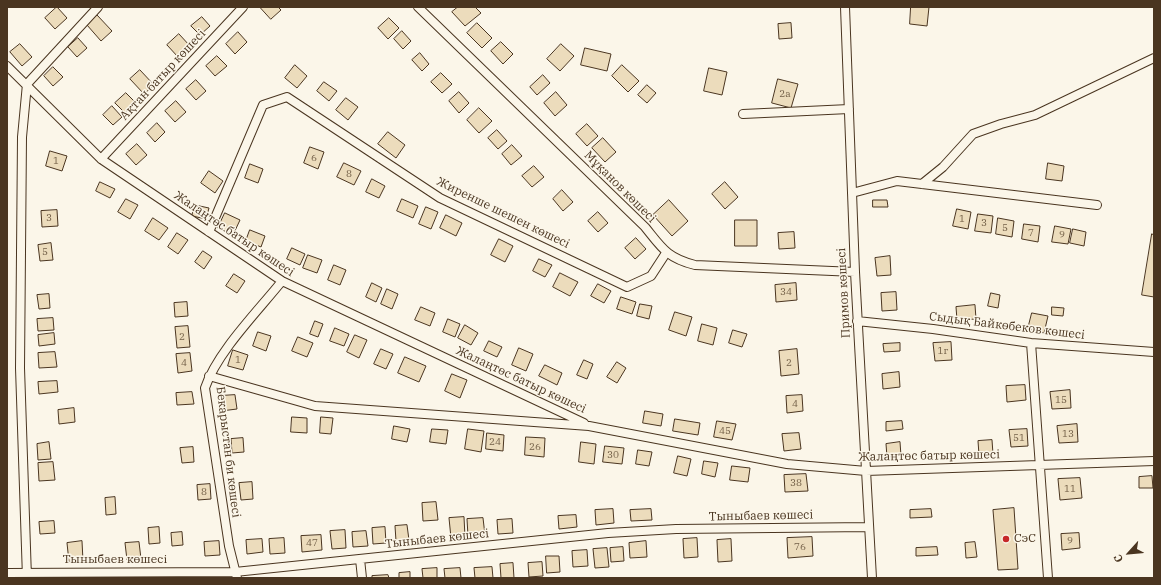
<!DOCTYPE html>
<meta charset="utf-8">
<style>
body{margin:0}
#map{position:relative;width:1161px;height:585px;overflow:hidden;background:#fbf6e9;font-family:"IBM Plex Serif",serif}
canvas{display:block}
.frame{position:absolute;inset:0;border:8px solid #4a3520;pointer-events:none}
.north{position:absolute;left:1109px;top:533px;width:40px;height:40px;-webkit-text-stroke:3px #fbf6e9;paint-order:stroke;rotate:243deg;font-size:11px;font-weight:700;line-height:16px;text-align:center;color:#4a3520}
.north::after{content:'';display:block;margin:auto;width:14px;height:18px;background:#4a3520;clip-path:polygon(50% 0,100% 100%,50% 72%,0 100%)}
</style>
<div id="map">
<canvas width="1161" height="585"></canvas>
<div class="frame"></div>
<div class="north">С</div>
</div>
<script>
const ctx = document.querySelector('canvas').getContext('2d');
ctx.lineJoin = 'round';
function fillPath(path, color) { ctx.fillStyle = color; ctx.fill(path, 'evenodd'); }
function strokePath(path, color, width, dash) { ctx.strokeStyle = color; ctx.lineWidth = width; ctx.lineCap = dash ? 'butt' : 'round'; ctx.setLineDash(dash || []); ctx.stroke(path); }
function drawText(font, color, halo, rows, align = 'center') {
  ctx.font = font + ' "IBM Plex Serif",serif'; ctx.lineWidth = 3; ctx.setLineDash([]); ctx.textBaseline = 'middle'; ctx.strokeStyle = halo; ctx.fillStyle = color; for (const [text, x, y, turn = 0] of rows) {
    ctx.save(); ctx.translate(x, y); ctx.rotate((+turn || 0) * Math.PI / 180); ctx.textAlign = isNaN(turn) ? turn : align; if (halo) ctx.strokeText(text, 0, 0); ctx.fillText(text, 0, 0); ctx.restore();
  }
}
const building = new Path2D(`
 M57 7 67 18 55 29 45 18Z
 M260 7H278L281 10 271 19Z
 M458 7H475L481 13 465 26 452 12Z
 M911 7H929L927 26 910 24Z
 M97 15 112 31 101 41 87 25Z
 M202 17 210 26 200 35 191 26Z
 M389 18 399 28 388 39 378 28Z
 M477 23 492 38 482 48 467 33Z
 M791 23 792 38 779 39 778 24Z
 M402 31 411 41 403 49 394 39Z
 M238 32 247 42 235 54 226 44Z
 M179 34 190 46 178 57 167 45Z
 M78 38 87 48 77 57 68 47Z
 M501 42 513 54 503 64 491 51Z
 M20 44 32 57 22 66 10 52Z
 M561 44 574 56 560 71 547 59Z
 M585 48 611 54 607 71 581 65Z
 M420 53 429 64 422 71 412 60Z
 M217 56 227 66 215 76 206 66Z
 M295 65 307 76 297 88 285 78Z
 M622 65 639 81 628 92 612 76Z
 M53 67 63 77 53 86 44 76Z
 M709 68 727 72 722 95 704 91Z
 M140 70 154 85 144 94 130 79Z
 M441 73 452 84 442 93 431 82Z
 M543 75 550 83 537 95 530 87Z
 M778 79 798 84 791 108 772 103Z
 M196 80 206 91 196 100 186 89Z
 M324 82 337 91 329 101 317 91Z
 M647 85 656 93 647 103 638 95Z
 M459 92 469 103 459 113 449 101Z
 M556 92 567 105 555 116 544 103Z
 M126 93 136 103 125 113 115 103Z
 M346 98 358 107 348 120 336 110Z
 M176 101 186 112 175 122 165 111Z
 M112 106 122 117 113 125 103 115Z
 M479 108 492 121 479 133 467 120Z
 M157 123 165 132 155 142 147 133Z
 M587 124 598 136 587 146 576 134Z
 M497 130 507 141 498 149 488 138Z
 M388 132 405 145 396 158 378 144Z
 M603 138 616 152 605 162 592 148Z
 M137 144 147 155 136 165 126 154Z
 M512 145 522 156 511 165 502 154Z
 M310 147 324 152 318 169 304 163Z
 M50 151 67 156 62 171 46 166Z
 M344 163 361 171 354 185 337 177Z
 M1048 163 1064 166 1062 181 1046 179Z
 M250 164 263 169 258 183 245 178Z
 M534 166 544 177 532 187 522 176Z
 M209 171 223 181 215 193 201 183Z
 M372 179 385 186 379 198 366 192Z
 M100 182 115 189 110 198 96 191Z
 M725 182 738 197 725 209 712 194Z
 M562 190 573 202 563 211 553 199Z
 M126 199 138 205 130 219 118 212Z
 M402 199 418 206 413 218 397 211Z
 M669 200 688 221 672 236 653 215Z
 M873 200H887L888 207H873Z
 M195 205 209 208 206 219 192 216Z
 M426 207 438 212 431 229 419 224Z
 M957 209 971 212 968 229 953 226Z
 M57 210 58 226 42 227 41 211Z
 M598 212 608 223 598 232 588 221Z
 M225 213 240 220 233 235 218 228Z
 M978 214 993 216 991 233 975 231Z
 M446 215 462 223 456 236 440 228Z
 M153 218 168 228 159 240 145 231Z
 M998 218 1014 221 1012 237 996 234Z
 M735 220H757V246H735Z
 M1024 224 1040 226 1038 242 1022 239Z
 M1055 226 1071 229 1068 244 1052 242Z
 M1073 229 1086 232 1084 246 1070 243Z
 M250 230 265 236 261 247 246 241Z
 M794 232 795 248 779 249 778 233Z
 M177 233 188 240 178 254 168 247Z
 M1152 234 1154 235V297L1142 295Z
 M636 238 646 249 635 259 625 248Z
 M499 239 513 246 505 262 491 255Z
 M51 243 53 260 40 261 38 245Z
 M292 248 305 254 300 265 287 259Z
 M203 251 212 257 204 269 195 262Z
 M308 255 322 260 317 273 303 268Z
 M890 256 891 275 877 276 875 258Z
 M539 259 552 265 545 277 533 271Z
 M334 265 346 270 340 285 328 280Z
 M560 273 578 282 570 296 553 287Z
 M234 274 245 281 237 293 226 286Z
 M372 283 382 288 376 302 366 297Z
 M796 283 797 300 776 302 775 285Z
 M598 284 611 291 604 303 591 296Z
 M387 289 398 294 392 309 381 304Z
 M896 292 897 310 882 311 881 293Z
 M991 293 1000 295 998 308 988 306Z
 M49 294 50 308 39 309 37 295Z
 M621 297 636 302 632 314 617 309Z
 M187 302 188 316 175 317 174 303Z
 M640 304 652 306 649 319 637 316Z
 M975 305 976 319 957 320 956 307Z
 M421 307 435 313 430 326 415 320Z
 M1052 307 1064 308 1063 316 1052 315Z
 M675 312 692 317 686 336 669 330Z
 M1032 313 1048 316 1044 333 1028 329Z
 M53 318 54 330 38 331 37 319Z
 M448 319 460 324 455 337 443 332Z
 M315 321 323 324 318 337 310 334Z
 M702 324 717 328 713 345 698 341Z
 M465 325 478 333 471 345 458 338Z
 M188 326 190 347 177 348 175 327Z
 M335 328 349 334 344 346 330 341Z
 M733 330 747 334 742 347 729 343Z
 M258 332 271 336 266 351 253 346Z
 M54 333 55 344 39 346 38 335Z
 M355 335 367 340 359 358 347 352Z
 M298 337 313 343 307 357 292 351Z
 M489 341 502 347 497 357 484 351Z
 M951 342 952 360 935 361 933 343Z
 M900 343V351L884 352 883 344Z
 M519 348 533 354 526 371 512 365Z
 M381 349 393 354 386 369 374 364Z
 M797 349 799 374 781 376 779 351Z
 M233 350 248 355 243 370 228 366Z
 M55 352 57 367 39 368 38 353Z
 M190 353 192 371 178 373 176 354Z
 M405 357 426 366 419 382 398 373Z
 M584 360 593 364 587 379 577 375Z
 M617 362 626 368 617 383 607 377Z
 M545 365 562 373 557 385 539 376Z
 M899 372 900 387 883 389 882 374Z
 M452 374 467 380 460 398 445 391Z
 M57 381 58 392 39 394 38 382Z
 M1025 385 1026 400 1007 402 1006 386Z
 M1070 390 1071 408 1052 409 1050 392Z
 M192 392 194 404 177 405 176 393Z
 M235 395 237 409 221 411 220 396Z
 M802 395 803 411 787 413 786 396Z
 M74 408 75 422 59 424 58 410Z
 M645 411 663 414 661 426 643 423Z
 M292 417 307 418V433L291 432Z
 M321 417 333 418 331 434 320 433Z
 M675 419 700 423 698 435 673 431Z
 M717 421 736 424 732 440 714 437Z
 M902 421 903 429 886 431V422Z
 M1077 424 1078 442 1059 443 1057 426Z
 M394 426 410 429 407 442 392 439Z
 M432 429 448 430 446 444 430 442Z
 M468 429 484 431 481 452 465 449Z
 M1027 429 1028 446 1011 447 1009 430Z
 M487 433 504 435 503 451 486 449Z
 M799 433 801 449 784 451 782 434Z
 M526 437 545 438 544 457 525 455Z
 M243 438 244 452 232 453 231 439Z
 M992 440 993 454 979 455 978 441Z
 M49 442 51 459 38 460 37 444Z
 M581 442 596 444 594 464 579 462Z
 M900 442 901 456 887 457 886 444Z
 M605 446 624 448 622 464 603 462Z
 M193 447 194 462 182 463 180 448Z
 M638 450 652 452 649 466 636 464Z
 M678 456 691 459 687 476 674 473Z
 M704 461 718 463 715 477 702 474Z
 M53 462 55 480 39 481 38 463Z
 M732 466 750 468 748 482 730 480Z
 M806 474 808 491 785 492 784 475Z
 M1152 476 1153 488H1139V477Z
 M1080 478 1082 498 1060 500 1058 479Z
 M252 482 253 499 241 500 239 483Z
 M210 484 211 499 198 500 197 485Z
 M115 497 116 514 106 515 105 498Z
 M436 502 438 520 423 521 422 503Z
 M1014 508 1018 569 998 570 993 510Z
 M613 509 614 523 596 525 595 510Z
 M651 509 652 520 631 521 630 510Z
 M931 509 932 517 910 518V510Z
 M576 515 577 527 559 529 558 516Z
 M464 517 465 537 451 538 449 518Z
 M483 518 485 535 468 536 467 519Z
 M512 519 513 533 498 534 497 520Z
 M54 521 55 533 40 534 39 522Z
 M407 525 409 540 396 541 395 526Z
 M159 527 160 543 149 544 148 528Z
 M385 527 386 543 373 544 372 528Z
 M345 530 346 548 332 549 330 531Z
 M366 531 368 546 353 547 352 532Z
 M182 532 183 545 172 546 171 533Z
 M1079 533 1080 548 1062 550 1061 534Z
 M321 535 322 550 302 552 301 536Z
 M812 537 813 556 788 558 787 538Z
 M284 538 285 553 270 554 269 539Z
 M697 538 698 557 684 558 683 539Z
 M262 539 263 552 247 554 246 540Z
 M731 539 732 561 718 562 717 540Z
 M82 541 83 561 69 562 67 543Z
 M219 541 220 555 205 556 204 542Z
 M646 541 647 557 630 558 629 543Z
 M139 542 141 559 127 560 125 543Z
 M975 542 977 557 966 558 965 543Z
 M623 547 624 561 611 562 610 548Z
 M937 547 938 555 916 556V548Z
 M607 548 609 567 595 568 593 549Z
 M587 550 588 566 573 567 572 551Z
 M546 556H559L560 572 547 573Z
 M542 562 543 576 529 577 528 563Z
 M513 563 514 578H501L500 564Z
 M492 567 493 578H475L474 568Z
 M437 568V578H423L422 569Z
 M460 568 461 578H445L444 569Z
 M410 572V578H399V573Z
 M388 575 389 578H372V576Z`);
fillPath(building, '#ecdcbc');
strokePath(building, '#4a3520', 1);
const street = new Path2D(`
 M418 7 645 227C662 248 667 258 695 265L855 272
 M845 7 855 272 872 578
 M7 66 101 159 282 281 584 423
 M743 114 849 109
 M101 159 243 7
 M922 184 943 167 973 134 1001 124 1035 115 1154 58
 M852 193 897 181 1097 205
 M209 232 263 105 287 97 440 198 627 287 651 276 666 253
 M857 321 933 329 1031 343 1154 352
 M1031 343 1048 578
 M209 376 315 406 589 426 787 464 866 471 1154 461
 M360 559 362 578
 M7 573 235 572 608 533 676 529 869 527
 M27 578 20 368 22 137 27 84 98 7
 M237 578 229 546 205 388C217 352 258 311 282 281`);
strokePath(street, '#4a3520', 10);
strokePath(street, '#fbf6e9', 8);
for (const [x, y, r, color] of [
 [1006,539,4,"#c62828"]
]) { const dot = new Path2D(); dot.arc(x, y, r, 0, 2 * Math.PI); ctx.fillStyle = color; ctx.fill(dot); strokePath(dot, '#fbf6e9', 1.5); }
drawText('10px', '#725f47', null, [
 ["2а",785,94],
 ["6",314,158],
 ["1",56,161],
 ["8",349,174],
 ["3",49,218],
 ["1",962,219],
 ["3",984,223],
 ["5",1005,228],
 ["7",1031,233],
 ["9",1062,235],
 ["5",45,252],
 ["34",786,292],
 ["2",182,337],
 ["1г",943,351],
 ["1",238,360],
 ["4",184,363],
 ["2",789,363],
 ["15",1061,400],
 ["4",795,404],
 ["45",725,431],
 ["13",1068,434],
 ["51",1019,438],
 ["24",495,442],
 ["26",535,447],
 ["30",613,455],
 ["38",796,483],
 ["11",1070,489],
 ["8",204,492],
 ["9",1070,541],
 ["47",312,543],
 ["76",800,547]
]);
drawText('12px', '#4a3520', '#fbf6e9', [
 ["Ақтан батыр көшесі",163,75,-47],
 ["Мұқанов көшесі",620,187,45],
 ["Жиренше шешен көшесі",503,213,26],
 ["Жалаңтөс батыр көшесі",234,234,34],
 ["Примов көшесі",844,293,-93],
 ["Сыдық Байкөбеков көшесі",1007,326,7],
 ["Жалаңтөс батыр көшесі",521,380,25],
 ["Бекарыстан би көшесі",228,452,83],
 ["Жалаңтөс батыр көшесі",929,456,-1],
 ["Тыныбаев көшесі",761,516,-1],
 ["Тыныбаев көшесі",437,539,-6],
 ["Тыныбаев көшесі",115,560]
]);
drawText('12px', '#4a3520', '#fbf6e9', [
 ["СэС",1014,539]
], 'left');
</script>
